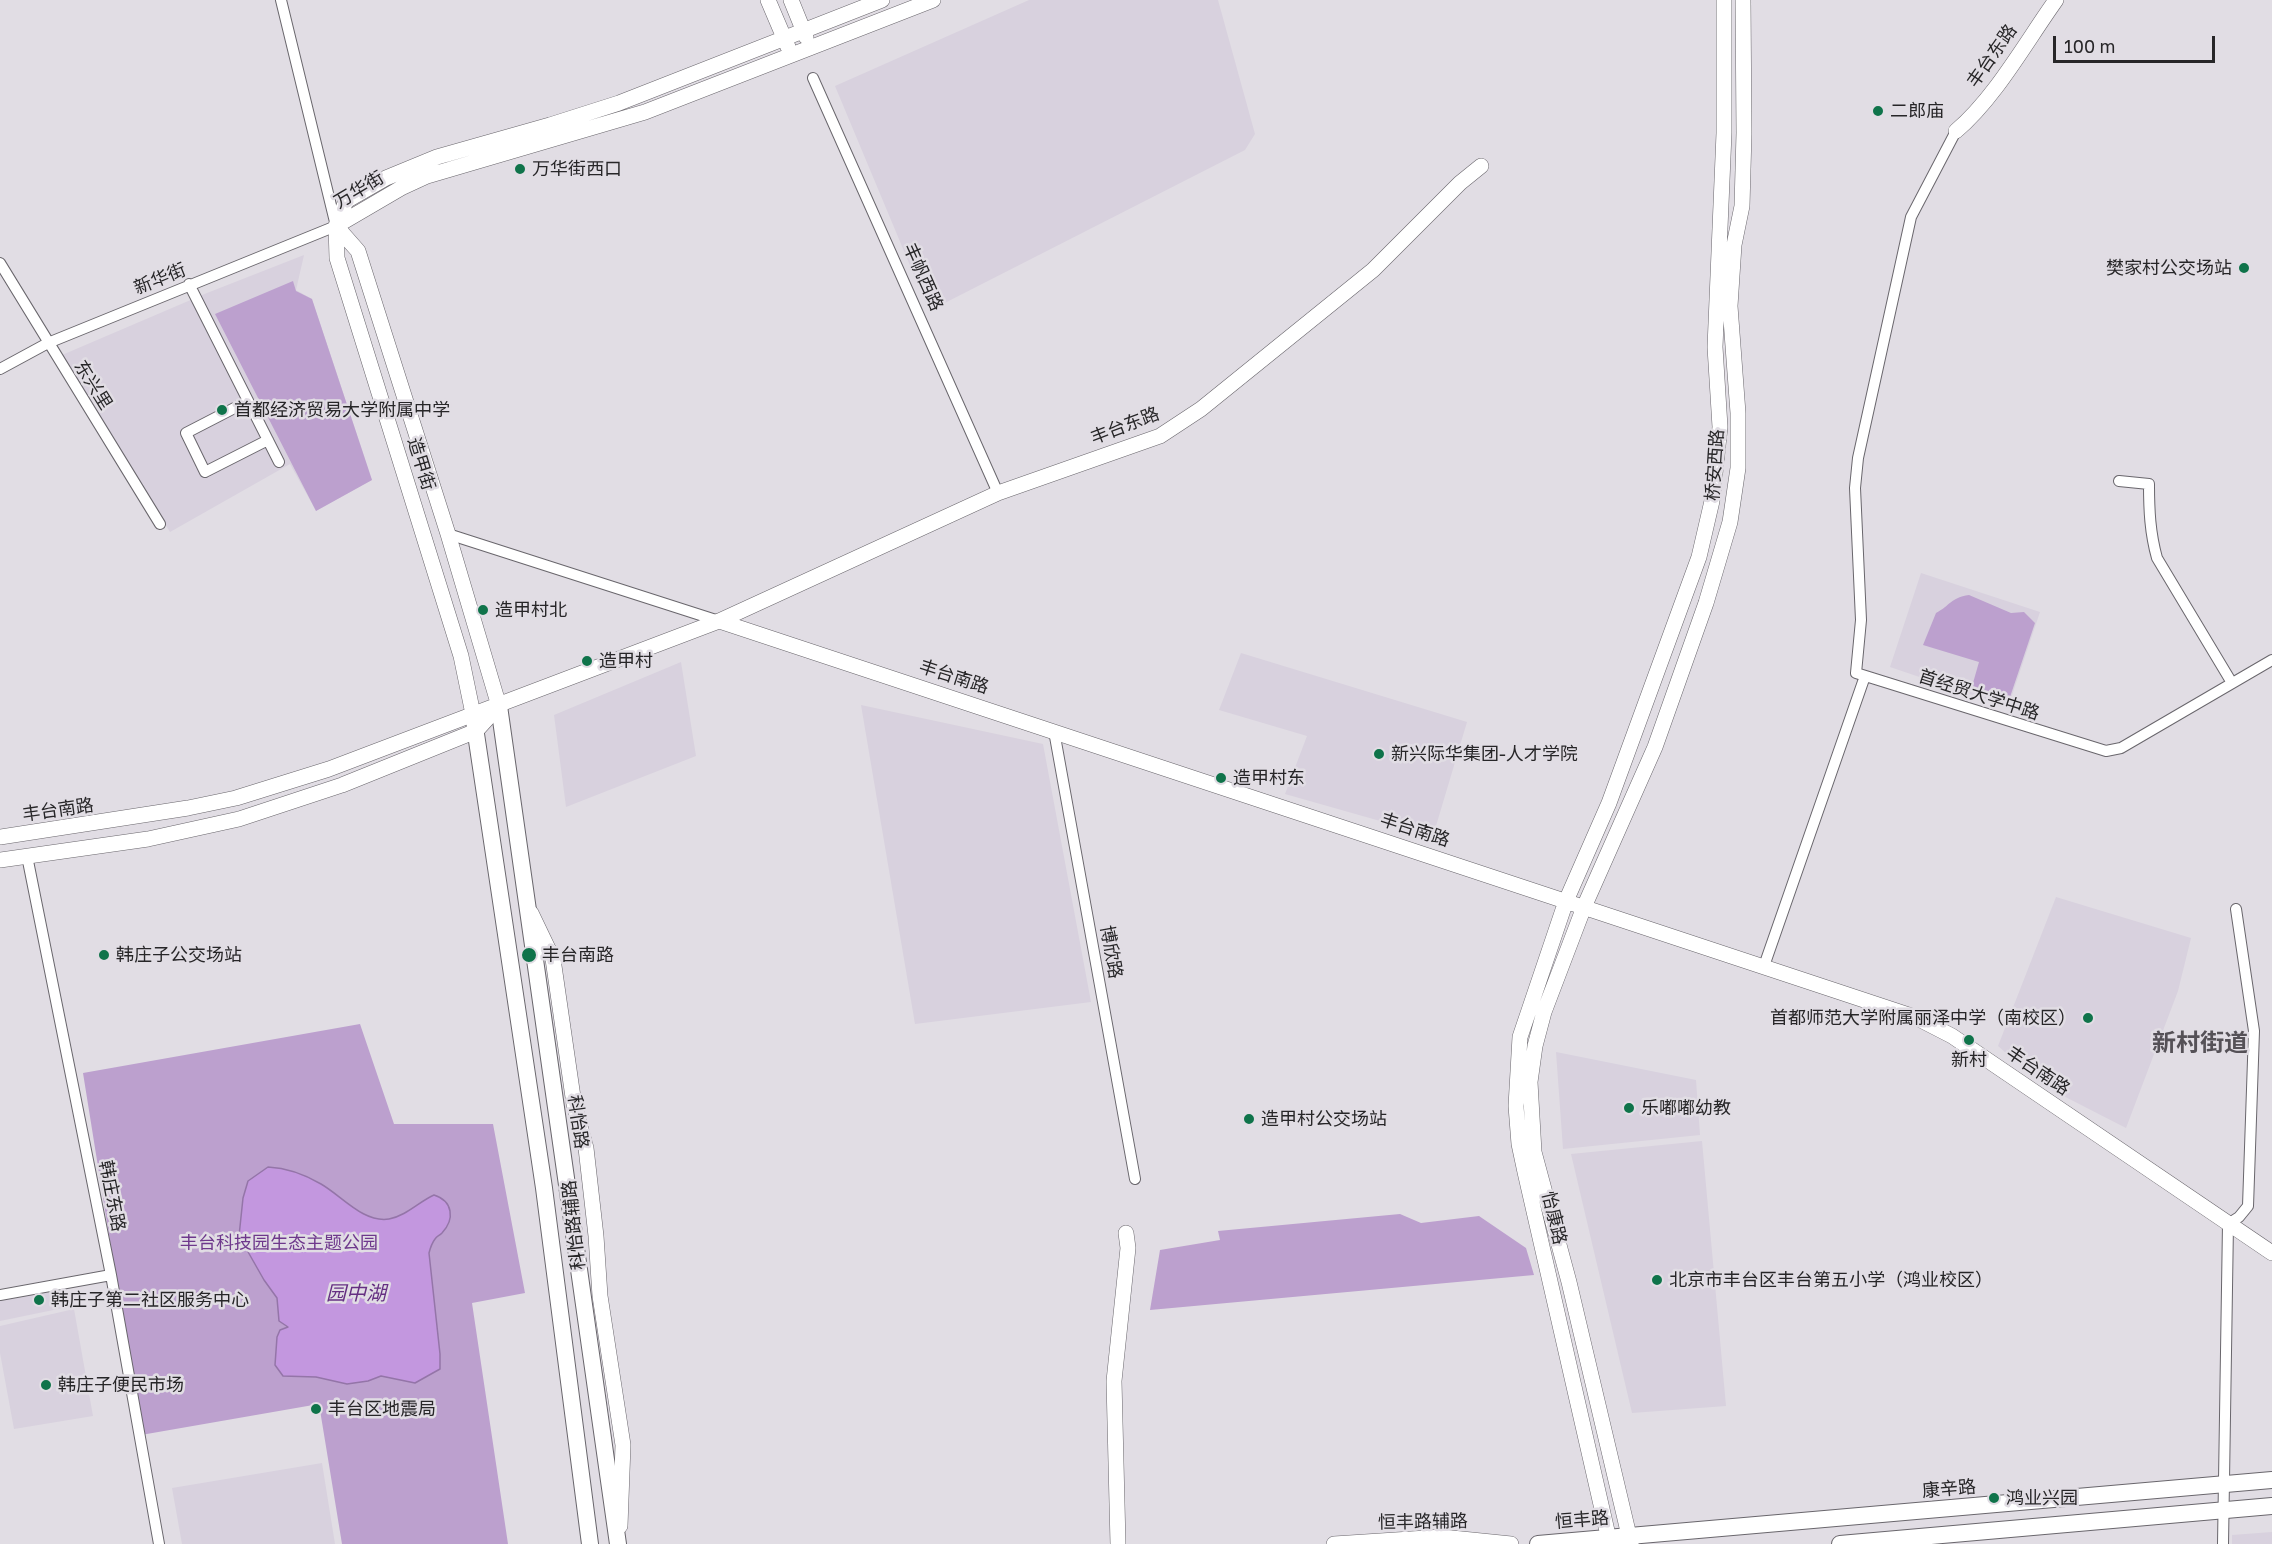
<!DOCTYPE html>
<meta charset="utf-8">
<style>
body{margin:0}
#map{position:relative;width:2272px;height:1544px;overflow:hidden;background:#e1dde4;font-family:"Golos Text",sans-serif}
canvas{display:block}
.scale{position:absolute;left:2053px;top:36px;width:162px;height:27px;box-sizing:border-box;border:3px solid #272628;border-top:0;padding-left:8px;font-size:18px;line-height:21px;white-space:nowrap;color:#272628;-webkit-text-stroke:4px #e1dde4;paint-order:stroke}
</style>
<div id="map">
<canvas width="2272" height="1544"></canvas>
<div class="scale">100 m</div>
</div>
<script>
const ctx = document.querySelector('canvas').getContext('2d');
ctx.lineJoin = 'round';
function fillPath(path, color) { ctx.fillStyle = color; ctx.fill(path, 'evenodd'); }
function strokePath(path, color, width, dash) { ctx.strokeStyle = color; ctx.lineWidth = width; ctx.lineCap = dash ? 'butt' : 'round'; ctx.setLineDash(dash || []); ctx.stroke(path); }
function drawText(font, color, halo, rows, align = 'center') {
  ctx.font = font + ' "Golos Text","Noto Sans SC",sans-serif'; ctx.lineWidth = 5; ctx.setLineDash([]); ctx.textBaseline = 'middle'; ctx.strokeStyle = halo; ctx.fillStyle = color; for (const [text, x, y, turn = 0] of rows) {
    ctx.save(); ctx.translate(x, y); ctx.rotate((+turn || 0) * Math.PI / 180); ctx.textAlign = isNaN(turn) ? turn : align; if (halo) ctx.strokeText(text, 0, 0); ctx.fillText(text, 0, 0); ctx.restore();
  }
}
fillPath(new Path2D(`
 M1029 0H1218L1255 134 1245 150 929 311 835 86Z
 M304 255 296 290 312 299 372 480 316 511 290 464 170 532 62 355 207 293Z
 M1921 573 2040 612 2008 707 1890 667Z
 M1241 653 1467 722 1433 836 1285 794 1307 736 1219 710Z
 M681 662 696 756 566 807 554 715Z
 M861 705 1043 744 1091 1002 915 1024Z
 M2056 897 2191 938 2178 991 2126 1128 2044 1086 1998 1046Z
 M1556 1052 1696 1080 1700 1135 1563 1149Z
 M1702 1141 1726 1406 1632 1413 1571 1154Z
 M64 1290 68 1307 0 1321V1301Z
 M74 1309 93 1416 14 1429 0 1353V1326Z
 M322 1463 335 1544H182L172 1488Z
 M2272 1532V1544H2232V1535Z`), '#d8d1de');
fillPath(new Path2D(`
 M293 281 296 291 312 299 372 480 316 511 215 314Z
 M1969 595 2011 613 2024 612 2035 623 2008 703 1971 690 1979 662 1923 645 1936 613C1951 605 1950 598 1969 595Z
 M360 1024 394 1124H493L525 1293 472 1303 508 1544H342L319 1404 141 1435 83 1073Z
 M1400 1214 1421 1223 1479 1216 1526 1248 1534 1275 1150 1310 1160 1250 1220 1240 1218 1231Z`), '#bca0ce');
const water = new Path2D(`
 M268 1167C288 1168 304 1174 321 1184 342 1196 363 1223 389 1219 406 1216 420 1201 434 1195 453 1201 455 1219 442 1233 439 1236 437 1236 435 1239 432 1243 430 1249 429 1253L440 1354V1369L415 1383 381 1376 368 1381 347 1384 316 1377 283 1376 275 1365 277 1337 280 1330 288 1327 279 1321 277 1298 264 1280 239 1236 243 1198 248 1181Z`);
fillPath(water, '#c397df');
strokePath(water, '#9475a8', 1.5);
const street = new Path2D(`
 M813 78 998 493
 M1956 131 1911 217 1858 458 1855 488 1861 620 1856 673 2106 751 2121 748 2272 660
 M0 263 160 524
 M189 284 279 462
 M0 369 48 343 336 226 281 0
 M248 401 186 433 205 472 268 440
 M2119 481 2149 484C2149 510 2150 533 2157 558L2232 683
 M448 534 719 621
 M1054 731 1135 1179
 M27 856 111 1275 159 1544
 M1764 966 1865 676
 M0 1295 111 1275
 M2223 1544 2228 1224 2239 1217 2248 1206 2254 1031 2236 909`);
const secondary = new Path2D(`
 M768 0 788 47
 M791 0 806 37
 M1956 131C1995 98 2026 42 2056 0
 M336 226 401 188 427 176 645 112 933 0
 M336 226 358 251 448 534 499 706
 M719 621 1915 1017 1952 1036 2272 1253
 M473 714 461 656 337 258 336 226 346 201 386 178 437 157 550 125 619 103 882 0
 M0 837 188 808 236 798 329 769 719 621 998 493 1160 436 1201 409 1373 270 1460 183 1481 166
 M0 860 148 839 239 819 342 785 476 731 498 707
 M531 913 553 959 574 1104 586 1148 596 1236 600 1296 623 1445 620 1526
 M1118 1544 1114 1381 1128 1248 1126 1233
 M1334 1544 1442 1537 1511 1544
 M1610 1544 1525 1172 1519 1144 1516 1106 1520 1037 1566 901 1609 803 1699 557 1712 501 1720 427 1715 347 1724 133V0
 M1631 1544 1569 1282 1534 1152 1530 1082 1535 1046 1544 1012 1584 907 1655 747 1706 603 1730 522 1738 468V413L1730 306 1734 245 1742 206 1744 133 1743 0`);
const primary = new Path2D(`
 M499 706 618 1544
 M473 714 544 1188 590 1544
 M1538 1544 2272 1480
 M1840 1544 2272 1506`);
strokePath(street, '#69666c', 12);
strokePath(secondary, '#69666c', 16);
strokePath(primary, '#69666c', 18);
strokePath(street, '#fff', 10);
strokePath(secondary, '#fff', 15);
strokePath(primary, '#fff', 16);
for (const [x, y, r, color] of [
 [1878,111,6,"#0f734a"],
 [520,169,6,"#0f734a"],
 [2244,268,6,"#0f734a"],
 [222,410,6,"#0f734a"],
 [483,610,6,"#0f734a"],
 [587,661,6,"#0f734a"],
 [1379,754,6,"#0f734a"],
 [1221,778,6,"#0f734a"],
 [104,955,6,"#0f734a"],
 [529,955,8,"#0f734a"],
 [2088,1018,6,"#0f734a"],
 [1969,1040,6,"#0f734a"],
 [1629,1108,6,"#0f734a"],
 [1249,1119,6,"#0f734a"],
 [1657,1280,6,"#0f734a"],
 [39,1300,6,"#0f734a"],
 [46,1385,6,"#0f734a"],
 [316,1409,6,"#0f734a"],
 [1994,1498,6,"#0f734a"]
]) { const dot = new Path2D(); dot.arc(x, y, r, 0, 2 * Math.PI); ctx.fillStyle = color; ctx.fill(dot); strokePath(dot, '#e1dde4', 2); }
drawText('18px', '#272628', '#e1dde4', [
 ["丰台东路",1992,56,-55],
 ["万华街",359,190,-31],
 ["丰帆西路",923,277,66],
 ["新华街",160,279,-22],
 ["东兴里",93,385,58],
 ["丰台东路",1125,426,-21],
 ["造甲街",421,464,73],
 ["桥安西路",1715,465,-86],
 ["丰台南路",954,677,18],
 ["首经贸大学中路",1979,695,18],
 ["丰台南路",58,810,-8],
 ["丰台南路",1415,830,18],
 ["博欣路",1111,952,80],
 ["丰台南路",2038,1071,34],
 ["科怡路",578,1122,82],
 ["韩庄东路",112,1196,79],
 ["怡康路",1554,1218,77],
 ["科怡路辅路",574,1225,-96],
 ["康辛路",1949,1489,-5],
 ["恒丰路",1582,1520,-5],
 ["恒丰路辅路",1423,1522,-1]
]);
drawText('18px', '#272628', '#e1dde4', [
 ["二郎庙",1890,111],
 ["万华街西口",532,169],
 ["樊家村公交场站",2232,268,"right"],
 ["首都经济贸易大学附属中学",234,410],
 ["造甲村北",495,610],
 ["造甲村",599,661],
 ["新兴际华集团-人才学院",1391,754],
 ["造甲村东",1233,778],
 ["韩庄子公交场站",116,955],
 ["丰台南路",542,955],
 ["首都师范大学附属丽泽中学（南校区）",2076,1018,"right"],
 ["新村",1969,1060,"center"],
 ["乐嘟嘟幼教",1641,1108],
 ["造甲村公交场站",1261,1119],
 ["北京市丰台区丰台第五小学（鸿业校区）",1669,1280],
 ["韩庄子第二社区服务中心",51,1300],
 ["韩庄子便民市场",58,1385],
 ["丰台区地震局",328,1409],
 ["鸿业兴园",2006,1498]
], 'left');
drawText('18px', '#6e388c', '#e1dde4', [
 ["丰台科技园生态主题公园",279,1243]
]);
drawText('italic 20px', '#652f82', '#e1dde4', [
 ["园中湖",356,1294]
]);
drawText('bold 24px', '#555157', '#e1dde4', [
 ["新村街道",2200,1043]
]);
</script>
